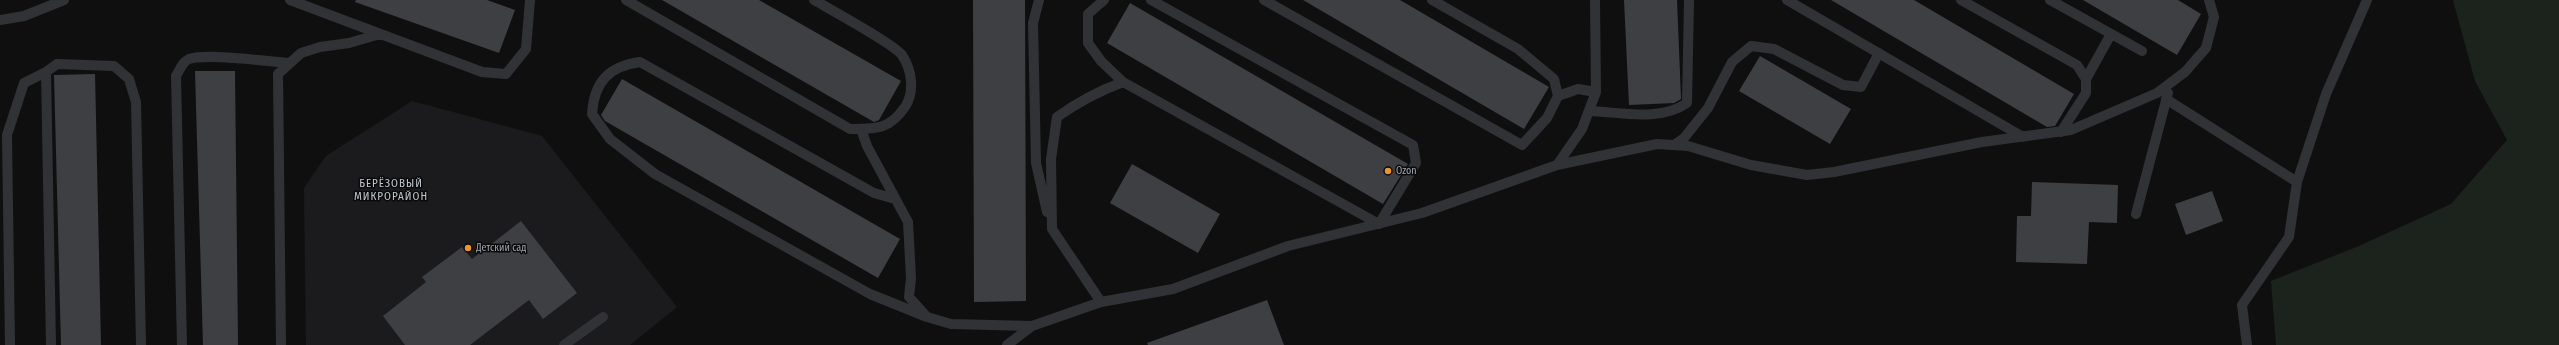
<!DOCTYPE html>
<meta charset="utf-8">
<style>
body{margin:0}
canvas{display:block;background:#0f0f10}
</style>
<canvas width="2559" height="345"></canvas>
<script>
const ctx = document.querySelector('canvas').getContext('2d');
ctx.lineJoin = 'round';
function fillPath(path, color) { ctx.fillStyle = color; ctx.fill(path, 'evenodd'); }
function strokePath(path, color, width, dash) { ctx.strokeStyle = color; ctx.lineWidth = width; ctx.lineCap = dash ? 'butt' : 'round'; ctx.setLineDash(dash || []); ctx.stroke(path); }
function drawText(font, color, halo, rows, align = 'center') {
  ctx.font = font + ' "Fira Sans Condensed",sans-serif'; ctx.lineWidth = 3; ctx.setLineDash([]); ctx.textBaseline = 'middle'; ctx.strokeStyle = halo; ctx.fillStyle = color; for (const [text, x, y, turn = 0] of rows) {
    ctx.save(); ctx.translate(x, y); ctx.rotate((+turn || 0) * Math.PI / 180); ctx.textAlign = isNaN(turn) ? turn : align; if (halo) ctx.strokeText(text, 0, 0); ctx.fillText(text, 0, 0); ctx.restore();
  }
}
fillPath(new Path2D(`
 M412 101 542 136 677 307 630 345H306L304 188 326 156Z`), '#1b1b1d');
fillPath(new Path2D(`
 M2453 0H2559V345H2276L2271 281 2359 246 2451 204 2507 140 2475 81Z`), '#1c231c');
fillPath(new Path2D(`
 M356 0H487L515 10 499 53 355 2Z
 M662 0H759L901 81 879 120 874 122Z
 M973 0H1025L1026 301 974 302Z
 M1303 0H1400L1549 87 1524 129Z
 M1624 0H1677L1681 99 1674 103 1629 105Z
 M1831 0H1914L2074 94 2055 126 2047 127Z
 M2083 0H2178L2201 14 2177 55Z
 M1130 3 1408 164 1383 204 1107 43Z
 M1760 56 1851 109 1830 144 1739 91Z
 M195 71H235L238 345H203Z
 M95 74 101 345H61L54 75Z
 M622 79 900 239 878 278 605 121 601 115Z
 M1132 164 1220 214 1198 253 1110 203Z
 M2032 182 2118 185 2117 223 2089 222 2087 264 2016 262 2017 216H2031Z
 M2212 191 2223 221 2186 235 2175 204Z
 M521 221 577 293 543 319 529 300 470 345H405L383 316 426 282 422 277 462 247 472 259Z
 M1267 300 1284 345H1148L1147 343Z`), '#3e3f43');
strokePath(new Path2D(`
 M290 0 482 72 506 74 526 49 530 0
 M626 0 850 129C876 129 889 130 905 107 915 92 912 70 902 55 894 44 831 10 814 0
 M1039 0 1033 23 1036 163 1047 212
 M1104 0 1088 14V43L1101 61 1123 82 1379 224 1416 163 1413 145 1151 0
 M1264 0 1522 145 1547 118 1558 96 1578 89 1596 92
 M1432 0 1518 49 1554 79 1558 96
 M1787 0 2023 137
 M1961 0 2077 65 2086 79V93L2061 132
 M2050 0 2142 51
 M0 20 24 16 64 0
 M2086 79 2111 34
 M2166 99 2297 182
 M1589 111C1620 112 1660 122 1687 103L1689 0
 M861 129 867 146 908 222 911 278 909 297 927 317 951 324 1032 326
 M1674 145 1684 138 1708 108 1732 62 1751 46 1774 49 1843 85 1861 87 1879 53
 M1557 165 1582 129 1596 92 1595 0
 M895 199 874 193 640 62C609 66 594 82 592 114L610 139 655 174 870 294 927 317
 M2136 214 2168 93
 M1101 302 1052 229 1051 159 1057 117C1078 102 1099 91 1123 82
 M10 345 7 135 24 83 46 72
 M51 345 46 72 57 64 114 66 129 79 136 102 141 345
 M182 345 176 76C180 70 182 62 189 59 206 53 267 61 288 63
 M281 345 278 74 301 53 320 47 349 43 380 34
 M564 345 603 317
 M1007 345 1032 326 1101 302 1173 289 1288 246 1422 213 1557 165 1657 144 1688 146 1751 165 1807 175 1834 172 1982 142 2071 130 2157 93 2185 72 2206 48 2214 17 2209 0
 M2247 345 2242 305 2289 237 2297 182 2326 94 2367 0`), '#303235', 10);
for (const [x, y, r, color] of [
 [1388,171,4,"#ed952a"],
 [468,248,4,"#ed952a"]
]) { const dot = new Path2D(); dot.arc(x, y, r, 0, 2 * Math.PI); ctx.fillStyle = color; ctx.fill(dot); strokePath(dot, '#0a0a0b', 1.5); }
drawText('10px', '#a0a7b1', '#0a0a0b', [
 ["Ozon",1396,171],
 ["Детский сад",476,248]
], 'left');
ctx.letterSpacing = '1px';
drawText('11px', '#c1c6cd', '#0a0a0b', [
 ["БЕРЁЗОВЫЙ",391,184],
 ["МИКРОРАЙОН",391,197]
]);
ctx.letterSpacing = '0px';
</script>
